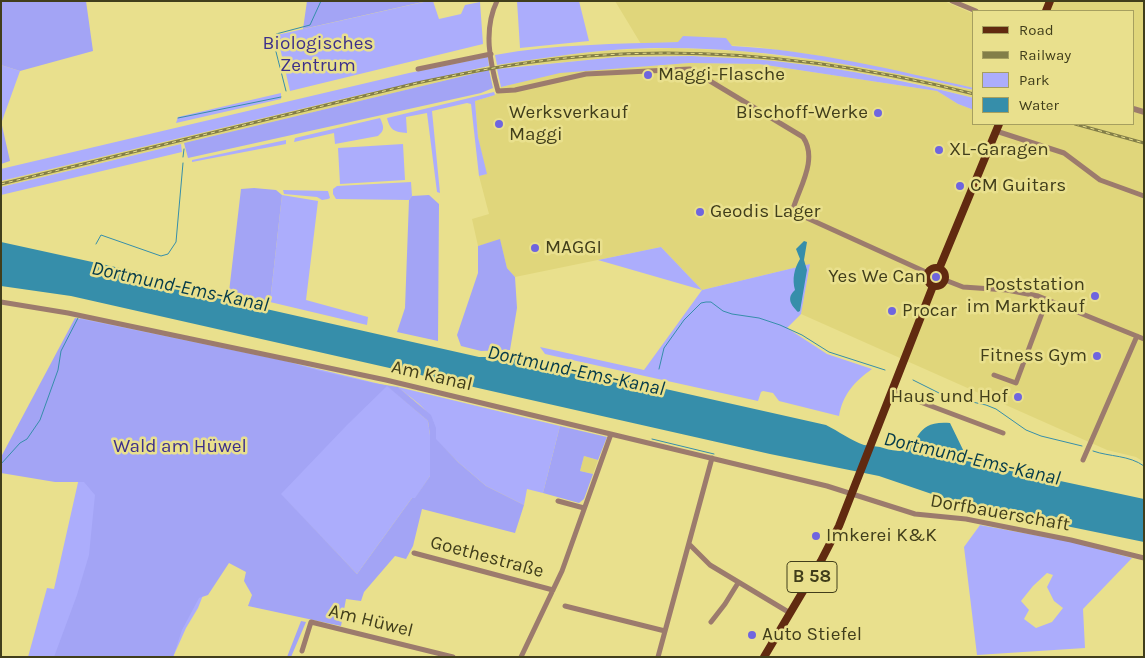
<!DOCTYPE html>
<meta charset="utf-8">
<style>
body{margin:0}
#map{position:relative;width:1145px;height:658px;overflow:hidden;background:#e9e08d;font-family:Karla,sans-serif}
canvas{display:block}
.frame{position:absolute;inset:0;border:2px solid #413e1b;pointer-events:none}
.legend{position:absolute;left:972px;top:10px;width:162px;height:115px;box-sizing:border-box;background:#e9e08d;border:1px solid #a69f5f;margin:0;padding:6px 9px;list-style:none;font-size:15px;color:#413e1b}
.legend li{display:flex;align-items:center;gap:10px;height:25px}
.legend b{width:25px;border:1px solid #a69f5f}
</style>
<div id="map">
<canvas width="1145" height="658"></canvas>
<div class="frame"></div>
<ul class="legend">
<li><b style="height:6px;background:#612a10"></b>Road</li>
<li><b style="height:6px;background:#837e48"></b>Railway</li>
<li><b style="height:14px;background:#acadfc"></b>Park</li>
<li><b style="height:14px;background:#368eaa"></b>Water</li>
</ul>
</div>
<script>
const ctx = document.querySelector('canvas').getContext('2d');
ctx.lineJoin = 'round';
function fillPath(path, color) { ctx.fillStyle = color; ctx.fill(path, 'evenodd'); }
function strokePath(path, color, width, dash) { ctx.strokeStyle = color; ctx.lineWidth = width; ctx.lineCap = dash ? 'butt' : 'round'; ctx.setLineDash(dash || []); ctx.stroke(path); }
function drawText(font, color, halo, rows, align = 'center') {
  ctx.font = font + ' Karla,sans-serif'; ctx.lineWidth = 5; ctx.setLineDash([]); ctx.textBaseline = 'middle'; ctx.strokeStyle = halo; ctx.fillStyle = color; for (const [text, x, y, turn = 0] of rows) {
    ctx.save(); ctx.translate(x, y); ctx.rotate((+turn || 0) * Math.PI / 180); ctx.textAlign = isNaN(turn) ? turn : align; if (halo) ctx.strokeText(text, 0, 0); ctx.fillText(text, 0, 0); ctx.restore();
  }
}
fillPath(new Path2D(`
 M615 1H944L974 14V88L814 55 757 47 678 42 641 44Z
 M1051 1H1144V462L1136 457 1107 450 801 314 810 264 702 290 661 247 515 277 507 268 500 240 478 246 472 219 489 214 479 176 486 174 478 137 475 101 495 95 501 87 560 72 689 63 759 64 937 91 958 104 974 110V124H1134V11H1047Z
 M674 48 740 51 834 62 897 73 974 90V98L910 82 849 71 783 62 692 56 618 57 501 68V64L562 55 615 50Z
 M485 67V71L1 187V181L355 96Z
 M584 456 598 460 593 474 580 471Z`), '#e0d67b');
fillPath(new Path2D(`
 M428 1H433L439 19 461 14 465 5 480 2 483 44 290 91 277 35Z
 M517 1H579L589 41 520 48Z
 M683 36 726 38 732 46C814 50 894 70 974 88V90C855 64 735 41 613 50 574 53 536 59 497 65L495 55C555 44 617 44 678 42Z
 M692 56C723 58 753 58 783 62 848 69 911 82 974 98V110L958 104 937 91 759 64 689 63 560 73 501 87 497 69 618 57Z
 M488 57 489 66 355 96 1 181V169L5 168 409 73Z
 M1 65 20 71 2 121H1Z
 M494 92 495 95 475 101 478 137 487 174 479 176 471 104 467 103 432 111 440 193 437 192 427 113 406 117 407 133C394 132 390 130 387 118Z
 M281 93V99L176 123 178 117Z
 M380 118C384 127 385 130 378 136L335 144 334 133 294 142 295 138Z
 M286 140V144L192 162V160Z
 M181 144 182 152 1 195V187Z
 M403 144 405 180 340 184 338 148Z
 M411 182 412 196 409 200 336 199 333 194V189L337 186Z
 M283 190 328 191 330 198 328 199 322 200 317 197 284 194Z
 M282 195 318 201 306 300 368 317 367 325 270 302Z
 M661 247 702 290 810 264 801 314 787 328 827 354 872 369C854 382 843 394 839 416L779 401 773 393 763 391 761 392 758 401 545 354 540 347 644 370 702 290 598 260Z
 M930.5 276a5.5 5.5 0 1 1 11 0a5.5 5.5 0 1 1-11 0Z
 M80 318 281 360 388 386 428 421 430 435V476L415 499 412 498 357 574 281 495 207 585 198 608 186 628 173 657H28L47 588 54 589 79 478 1 460Z
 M398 387 560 426 543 493 527 489 524 505 486 486 458 462 435 439C437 412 416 403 398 387Z
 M980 525 1072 542 1132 558 1083 609 1085 648 977 655 964 547ZM1047 573 1053 575 1047 587 1054 601 1063 608 1052 622 1036 628 1024 619 1029 610 1021 601 1033 586Z`), '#acadfc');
fillPath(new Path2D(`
 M1 1H86L93 51 20 71 1 65Z
 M307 1H427L303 29Z
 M489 70 493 88 481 93 188 158 184 143Z
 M1 121 10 161 1 164Z
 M254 188 276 190 282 195 270 302 229 292 241 189Z
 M429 195 439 204 438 341 397 332 405 308 409 200 412 196Z
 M500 239 507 268 515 277 517 308 510 350 481 351 461 346 457 335 478 273V246Z
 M75 318 285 361 320 371 373 383 398 387 431 415 436 428V439L458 462 486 486 524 505 515 533 422 509 413 546 406 559 395 556 364 592 361 601 346 599 341 626 248 606 252 595 244 581 246 572 229 563 208 595 199 598 182 630 173 657H54L77 595 89 555 95 495 84 482H55L1 473V457ZM387 386 428 421 430 435V476L415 498H412L357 574 281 494 347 425Z
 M560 426 607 437 598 460 584 456 580 471 593 474 584 499 579 503 543 493Z
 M301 621 306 622 291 657H287Z`), '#a3a4f5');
fillPath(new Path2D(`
 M804 241 807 242 804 260 807 270 800 311 798 312C791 305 786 298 795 290 792 279 794 269 800 259L796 249Z
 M1 242 138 272 213 297 479 357H523L826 425C838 431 852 441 864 445 869 446 875 446 880 447 887 449 895 452 903 450 922 444 913 420 950 423L967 458 972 462 1144 499V542L964 505 879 476 770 454 71 296 1 286Z`), '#368eaa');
strokePath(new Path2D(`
 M286 91 273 40 276 34 310 25 321 1
 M178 118 281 97
 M183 157 184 149
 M96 244 101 235 161 256 168 254 176 242 183 163
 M659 369 664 348 684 320 701 303 706 302H711L723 311 732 314 759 318 780 325 802 335 829 352 885 370
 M913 380 945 396 986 405 996 409 1026 430 1041 436 1082 446
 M652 439 714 454
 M1093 451C1110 457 1129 455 1144 466
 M1 464 20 443 27 439 40 420 58 370 61 351 78 318`), '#368eaa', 1);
strokePath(new Path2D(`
 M497 1C483 30 490 62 498 91L515 90 586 74 690 69 803 137C818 159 800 186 793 209L796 213 928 273
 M952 1 976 11
 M418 69 491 54
 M996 131 1064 153 1100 180 1144 196
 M945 280 963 287 1007 290 1038 296 1144 339
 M1 302 68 313 386 380 827 486 915 514 966 519 1071 540 1144 558
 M994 375 1016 383 1047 300
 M891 391 1003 433
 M1083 460 1137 336
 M558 501 584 508
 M689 544 710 565 790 613
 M414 553 553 590
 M565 606 665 631
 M711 622 725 604 738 583
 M302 651 311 622 453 657
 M521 657 562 571 611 434
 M658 657 712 458`), '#9c7b6d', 5);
strokePath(new Path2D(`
 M1134 109 1144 112`), '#9c7b6d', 6);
strokePath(new Path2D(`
 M1046 11 1050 1
 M927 277a9 9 0 1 1 18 0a9 9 0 1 1-18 0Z
 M939 269 999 124
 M764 657 821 561 839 526 933 286`), '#612a10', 8);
const rail = new Path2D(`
 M1075 124 1144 143
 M1 184 417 83C474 71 531 60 589 56 719 46 847 62 974 94`);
strokePath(rail, '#837e48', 3);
strokePath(rail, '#e9e08d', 1, [4]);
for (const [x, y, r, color] of [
 [648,75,5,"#6f65df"],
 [878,113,5,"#6f65df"],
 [499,124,5,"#6f65df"],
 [939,150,5,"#6f65df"],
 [960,186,5,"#6f65df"],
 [700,212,5,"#6f65df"],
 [535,248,5,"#6f65df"],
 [936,277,5,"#6f65df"],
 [1095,296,5,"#6f65df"],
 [892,311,5,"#6f65df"],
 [1097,356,5,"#6f65df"],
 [1018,397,5,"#6f65df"],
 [816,536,5,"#6f65df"],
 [752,635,5,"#6f65df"]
]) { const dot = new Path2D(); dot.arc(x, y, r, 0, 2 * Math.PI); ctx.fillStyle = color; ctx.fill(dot); strokePath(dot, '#e9e08d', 2); }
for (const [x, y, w] of [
 [812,577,50]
]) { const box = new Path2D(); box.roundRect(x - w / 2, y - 15.5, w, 31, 4); ctx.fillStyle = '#e9e08d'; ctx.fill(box); strokePath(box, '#413e1b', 1); }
drawText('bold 18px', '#413e1b', null, [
 ["B 58",812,577]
]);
drawText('19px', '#3c2f8b', '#e9e08d', [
 ["Biologisches",318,44],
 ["Zentrum",318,66],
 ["Wald am Hüwel",180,447]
]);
drawText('19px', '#413e1b', '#e9e08d', [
 ["Maggi-Flasche",658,75],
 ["Werksverkauf",509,113],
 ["Maggi",509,135],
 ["Bischoff-Werke",868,113,"right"],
 ["XL-Garagen",949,150],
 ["CM Guitars",970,186],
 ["Geodis Lager",710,212],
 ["MAGGI",545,248],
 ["Yes We Can",926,277,"right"],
 ["Poststation",1085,285,"right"],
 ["im Marktkauf",1085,307,"right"],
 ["Procar",902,311],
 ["Fitness Gym",1087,356,"right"],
 ["Haus und Hof",1008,397,"right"],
 ["Imkerei K&K",826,536],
 ["Auto Stiefel",762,635]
], 'left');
drawText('19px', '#413e1b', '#e9e08d', [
 ["Am Kanal",432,376,13],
 ["Dorfbauerschaft",1000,513,10],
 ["Goethestraße",487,557,15],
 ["Am Hüwel",371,621,14]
]);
drawText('italic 20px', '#043a4a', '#e9e08d', [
 ["Dortmund-Ems-Kanal",180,287,12],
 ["Dortmund-Ems-Kanal",576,371,12],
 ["Dortmund-Ems-Kanal",972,459,13]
]);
</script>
